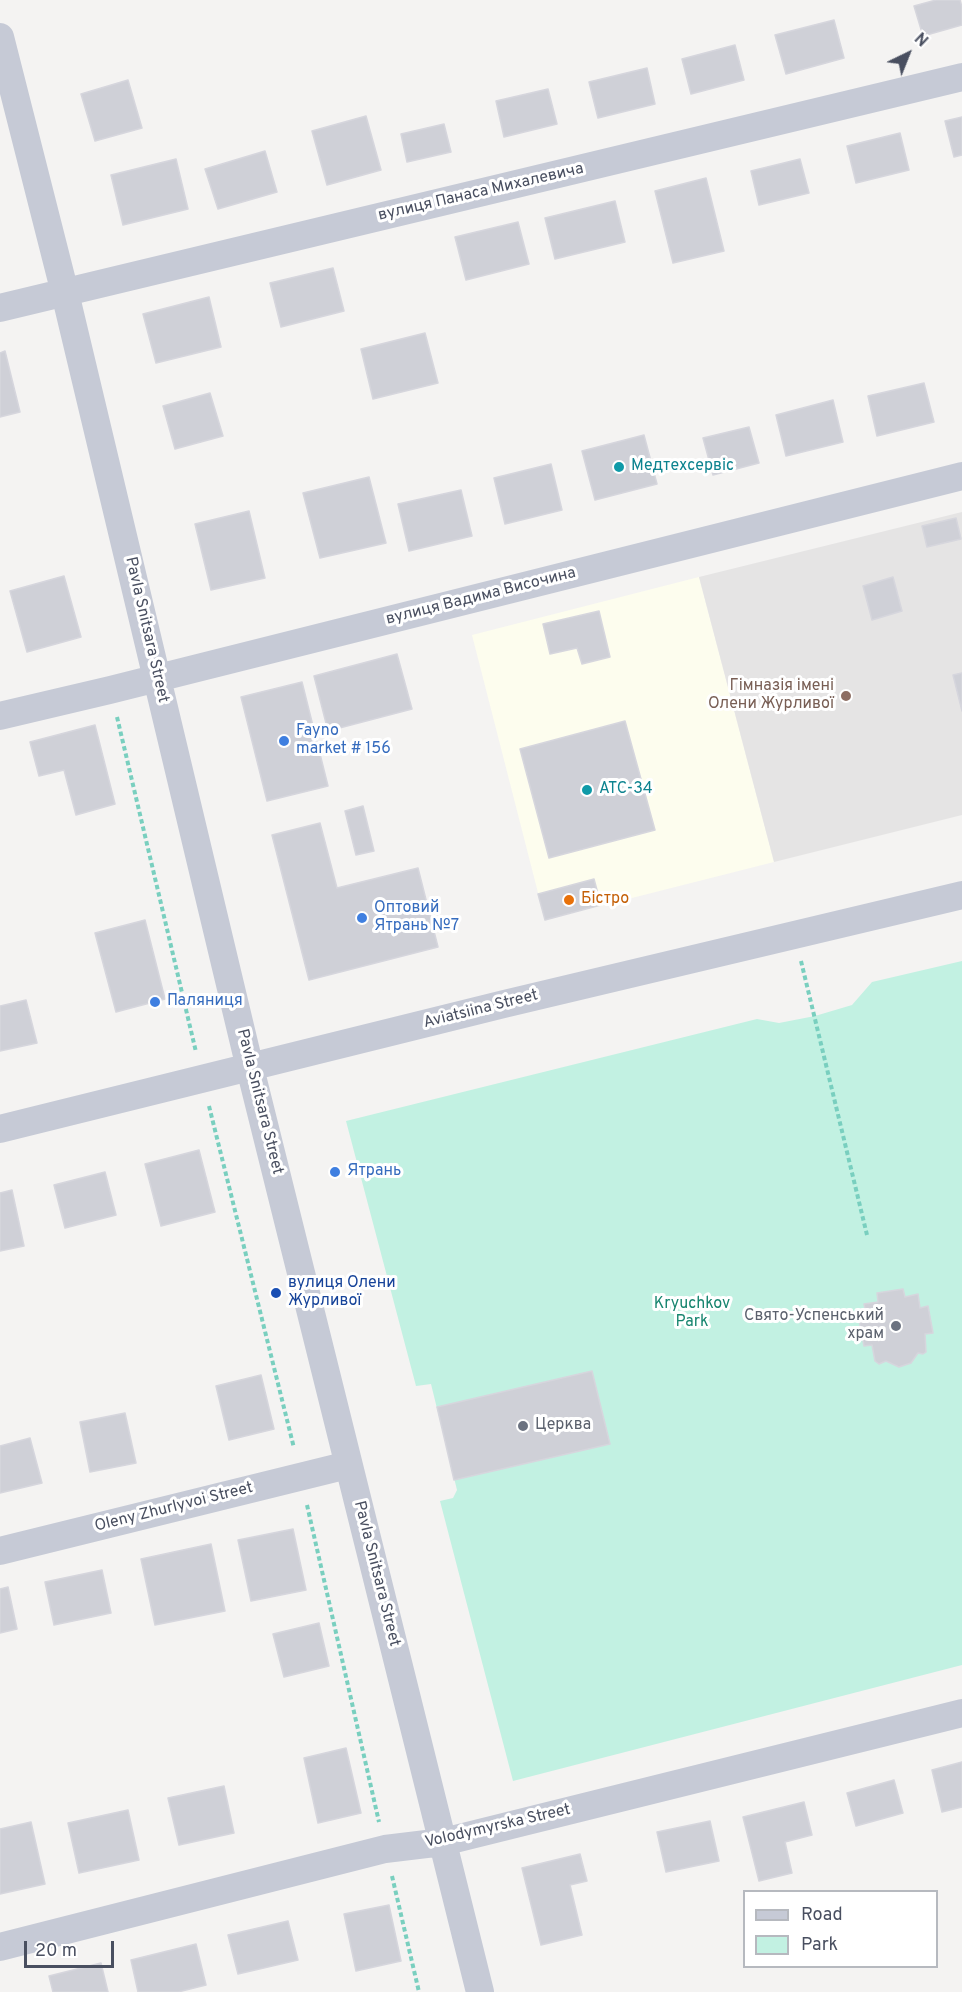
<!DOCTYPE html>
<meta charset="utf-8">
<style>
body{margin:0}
#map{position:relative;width:962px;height:1992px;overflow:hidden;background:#f4f3f2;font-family:Overpass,sans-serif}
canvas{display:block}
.legend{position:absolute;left:743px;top:1890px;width:195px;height:78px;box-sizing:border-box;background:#fff;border:2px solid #b6b9bf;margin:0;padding:8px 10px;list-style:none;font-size:18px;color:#494f60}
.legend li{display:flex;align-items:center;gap:12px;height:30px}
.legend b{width:30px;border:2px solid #b6b9bf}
.north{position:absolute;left:878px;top:24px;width:60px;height:60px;-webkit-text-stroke:4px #fff;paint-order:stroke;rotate:43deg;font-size:16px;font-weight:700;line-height:24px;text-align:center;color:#494f60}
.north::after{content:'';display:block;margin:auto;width:21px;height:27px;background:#494f60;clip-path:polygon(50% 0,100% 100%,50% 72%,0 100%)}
.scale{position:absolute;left:24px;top:1941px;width:90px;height:27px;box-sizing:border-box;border:3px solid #494f60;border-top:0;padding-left:8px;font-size:18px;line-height:21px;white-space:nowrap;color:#494f60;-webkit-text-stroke:4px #fff;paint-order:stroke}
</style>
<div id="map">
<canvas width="962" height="1992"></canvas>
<ul class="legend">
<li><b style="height:8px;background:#c6cad6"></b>Road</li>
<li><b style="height:16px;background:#c2f1e2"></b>Park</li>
</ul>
<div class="north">N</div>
<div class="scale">20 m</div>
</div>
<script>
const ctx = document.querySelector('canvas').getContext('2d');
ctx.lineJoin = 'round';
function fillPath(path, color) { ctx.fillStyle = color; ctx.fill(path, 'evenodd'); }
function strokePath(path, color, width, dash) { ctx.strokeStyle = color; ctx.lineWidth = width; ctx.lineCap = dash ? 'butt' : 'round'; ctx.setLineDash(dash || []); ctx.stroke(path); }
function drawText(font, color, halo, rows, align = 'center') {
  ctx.font = font + ' Overpass,sans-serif'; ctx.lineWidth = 6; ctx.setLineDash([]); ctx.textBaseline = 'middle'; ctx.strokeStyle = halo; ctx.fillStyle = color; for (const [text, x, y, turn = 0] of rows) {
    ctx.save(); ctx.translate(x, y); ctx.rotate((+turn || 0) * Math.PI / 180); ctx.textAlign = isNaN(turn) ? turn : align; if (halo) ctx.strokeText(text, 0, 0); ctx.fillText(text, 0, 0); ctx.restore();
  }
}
fillPath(new Path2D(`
 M699 577 774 862 545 920 472 635Z`), '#fdfdee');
fillPath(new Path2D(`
 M962 512V815L774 862 699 577Z`), '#e5e4e4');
fillPath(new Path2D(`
 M962 961V1665L513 1781 440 1501 453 1498 457 1490 431 1384 416 1386 346 1121 757 1019 779 1023 815 1016 852 1005 872 982Z`), '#c2f1e2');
const building = new Path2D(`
 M936 0H960L962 7V25L923 36 914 6Z
 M834 20 844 58 786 74 775 35Z
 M735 45 744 80 691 94 682 59Z
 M647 68 655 104 598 118 589 82Z
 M128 80 142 128 95 141 81 94Z
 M548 89 557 124 504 137 496 101Z
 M366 116 381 170 327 185 312 131Z
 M962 117V155L954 157 945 121Z
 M444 124 451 152 407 162 401 134Z
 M900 133 909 170 856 183 847 146Z
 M265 151 277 192 218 209 205 169Z
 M176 159 188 209 123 225 111 175Z
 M800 159 809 193 759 205 751 171Z
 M706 178 724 251 673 263 655 191Z
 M615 201 625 242 555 259 545 218Z
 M518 222 529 264 466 280 455 237Z
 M333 268 344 311 281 327 270 283Z
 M209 297 221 347 156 363 143 314Z
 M425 333 438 383 373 399 361 349Z
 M5 351 20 412 0 417V353Z
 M924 383 934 422 877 436 868 396Z
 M210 393 223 436 175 449 163 406Z
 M833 400 843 442 786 456 776 415Z
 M749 427 759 463 713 475 703 438Z
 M644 435 657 484 595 500 582 451Z
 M551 464 562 510 505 524 494 478Z
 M369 477 386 543 320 558 303 493Z
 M461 490 472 536 409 551 398 504Z
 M249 511 265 578 211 590 195 524Z
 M956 518 961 539 927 547 922 526Z
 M64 576 81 637 27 652 10 591Z
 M893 577 902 611 872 620 863 586Z
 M599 611 610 657 582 664 577 648 550 654 543 624Z
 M397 654 412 709 328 731 314 676Z
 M962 673V711L953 675Z
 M302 682 328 786 267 801 241 697Z
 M625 721 655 830 549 858 520 749Z
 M95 725 115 804 76 815 64 770 39 776 30 742Z
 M363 806 374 851 356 855 345 811Z
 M320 823 337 888 418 868 438 947 309 980 272 835Z
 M594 879 601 905 545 920 538 894Z
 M145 920 165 999 116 1012 95 933Z
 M26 1000 37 1043 0 1051V1006Z
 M199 1150 215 1212 161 1226 145 1164Z
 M105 1172 116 1215 65 1228 54 1185Z
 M12 1190 24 1246 0 1251V1193Z
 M903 1289 905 1297 918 1294 920 1308 928 1306 933 1333 925 1334 926 1352 923 1354 918 1353 911 1363 899 1367 886 1361 879 1364 875 1361 872 1345 864 1346 859 1320 867 1318 864 1304 878 1302 877 1293Z
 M592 1371 610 1444 454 1480 437 1407Z
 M261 1375 274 1429 229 1440 216 1386Z
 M125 1413 136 1463 90 1472 80 1422Z
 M30 1438 42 1483 0 1493V1446Z
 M293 1529 306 1590 251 1601 238 1540Z
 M211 1544 225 1611 155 1625 141 1559Z
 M102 1570 111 1613 54 1625 45 1582Z
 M8 1587 17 1629 0 1633V1589Z
 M319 1623 329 1666 284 1677 273 1634Z
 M346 1748 361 1813 318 1823 304 1758Z
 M962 1762V1807L942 1812 932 1770Z
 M894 1780 903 1813 856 1826 847 1793Z
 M224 1786 234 1833 179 1845 168 1798Z
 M804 1802 812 1835 785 1842 792 1873 759 1881 743 1817Z
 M128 1810 139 1860 79 1873 68 1823Z
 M710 1821 719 1861 666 1872 657 1832Z
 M31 1822 45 1884 0 1894V1829Z
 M580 1854 587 1881 570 1885 582 1935 541 1945 522 1868Z
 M389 1905 401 1961 356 1971 344 1914Z
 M288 1921 298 1960 238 1974 228 1935Z
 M196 1944 206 1985 178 1992H138L131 1960Z
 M101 1963 108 1992H53L49 1976Z`);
fillPath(building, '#cfd0d7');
strokePath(building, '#d6d6dd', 1.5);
strokePath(new Path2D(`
 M117 717 196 1052
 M801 961 867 1235
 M209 1106 294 1448
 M307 1505 379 1822
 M392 1876 419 1992`), '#79cfbf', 4, [4.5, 3]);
strokePath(new Path2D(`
 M0 37 65 293 250 1068 480 1992
 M0 308 962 77
 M0 716 110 690 962 476
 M0 1129 504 1004 962 895
 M0 1551 348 1465
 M0 1947 385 1849 443 1842 962 1713`), '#c6cad6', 28);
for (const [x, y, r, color] of [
 [619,467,6,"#0f9aa8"],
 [846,696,6,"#8d6e63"],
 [284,741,6,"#3f7fe0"],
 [587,790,6,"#0f9aa8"],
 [569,900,6,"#e8710a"],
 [362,918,6,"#3f7fe0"],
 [155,1002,6,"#3f7fe0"],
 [335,1172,6,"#3f7fe0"],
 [276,1293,6,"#1a4fb4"],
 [896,1326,6,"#6b7280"],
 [523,1426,6,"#6b7280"]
]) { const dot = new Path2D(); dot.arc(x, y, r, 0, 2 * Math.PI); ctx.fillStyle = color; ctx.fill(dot); strokePath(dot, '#fff', 2); }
drawText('16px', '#494f60', '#fff', [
 ["вулиця Панаса Михалевича",481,193,-13],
 ["вулиця Вадима Височина",481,597,-14],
 ["Pavla Snitsara Street",146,630,77],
 ["Aviatsiina Street",481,1010,-14],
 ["Pavla Snitsara Street",259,1102,76],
 ["Oleny Zhurlyvoi Street",174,1508,-14],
 ["Pavla Snitsara Street",376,1574,76],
 ["Volodymyrska Street",498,1827,-13]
]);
drawText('16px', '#0d838f', '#fff', [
 ["Медтехсервіс",631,467],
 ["АТС-34",599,790]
], 'left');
drawText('16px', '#785e54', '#fff', [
 ["Гімназія імені",834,687],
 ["Олени Журливої",834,705]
], 'right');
drawText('16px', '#366cbe', '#fff', [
 ["Fayno",296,732],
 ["market # 156",296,750],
 ["Оптовий",374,909],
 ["Ятрань №7",374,927],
 ["Паляниця",167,1002],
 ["Ятрань",347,1172]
], 'left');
drawText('16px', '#c56008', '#fff', [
 ["Бістро",581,900]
], 'left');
drawText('16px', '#164399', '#fff', [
 ["вулиця Олени",288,1284],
 ["Журливої",288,1302]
], 'left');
drawText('16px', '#17856f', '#fff', [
 ["Kryuchkov",692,1305],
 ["Park",692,1323]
]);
drawText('16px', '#5b616d', '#fff', [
 ["Свято-Успенський",884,1317],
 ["храм",884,1335],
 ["Церква",535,1426,"left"]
], 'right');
</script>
